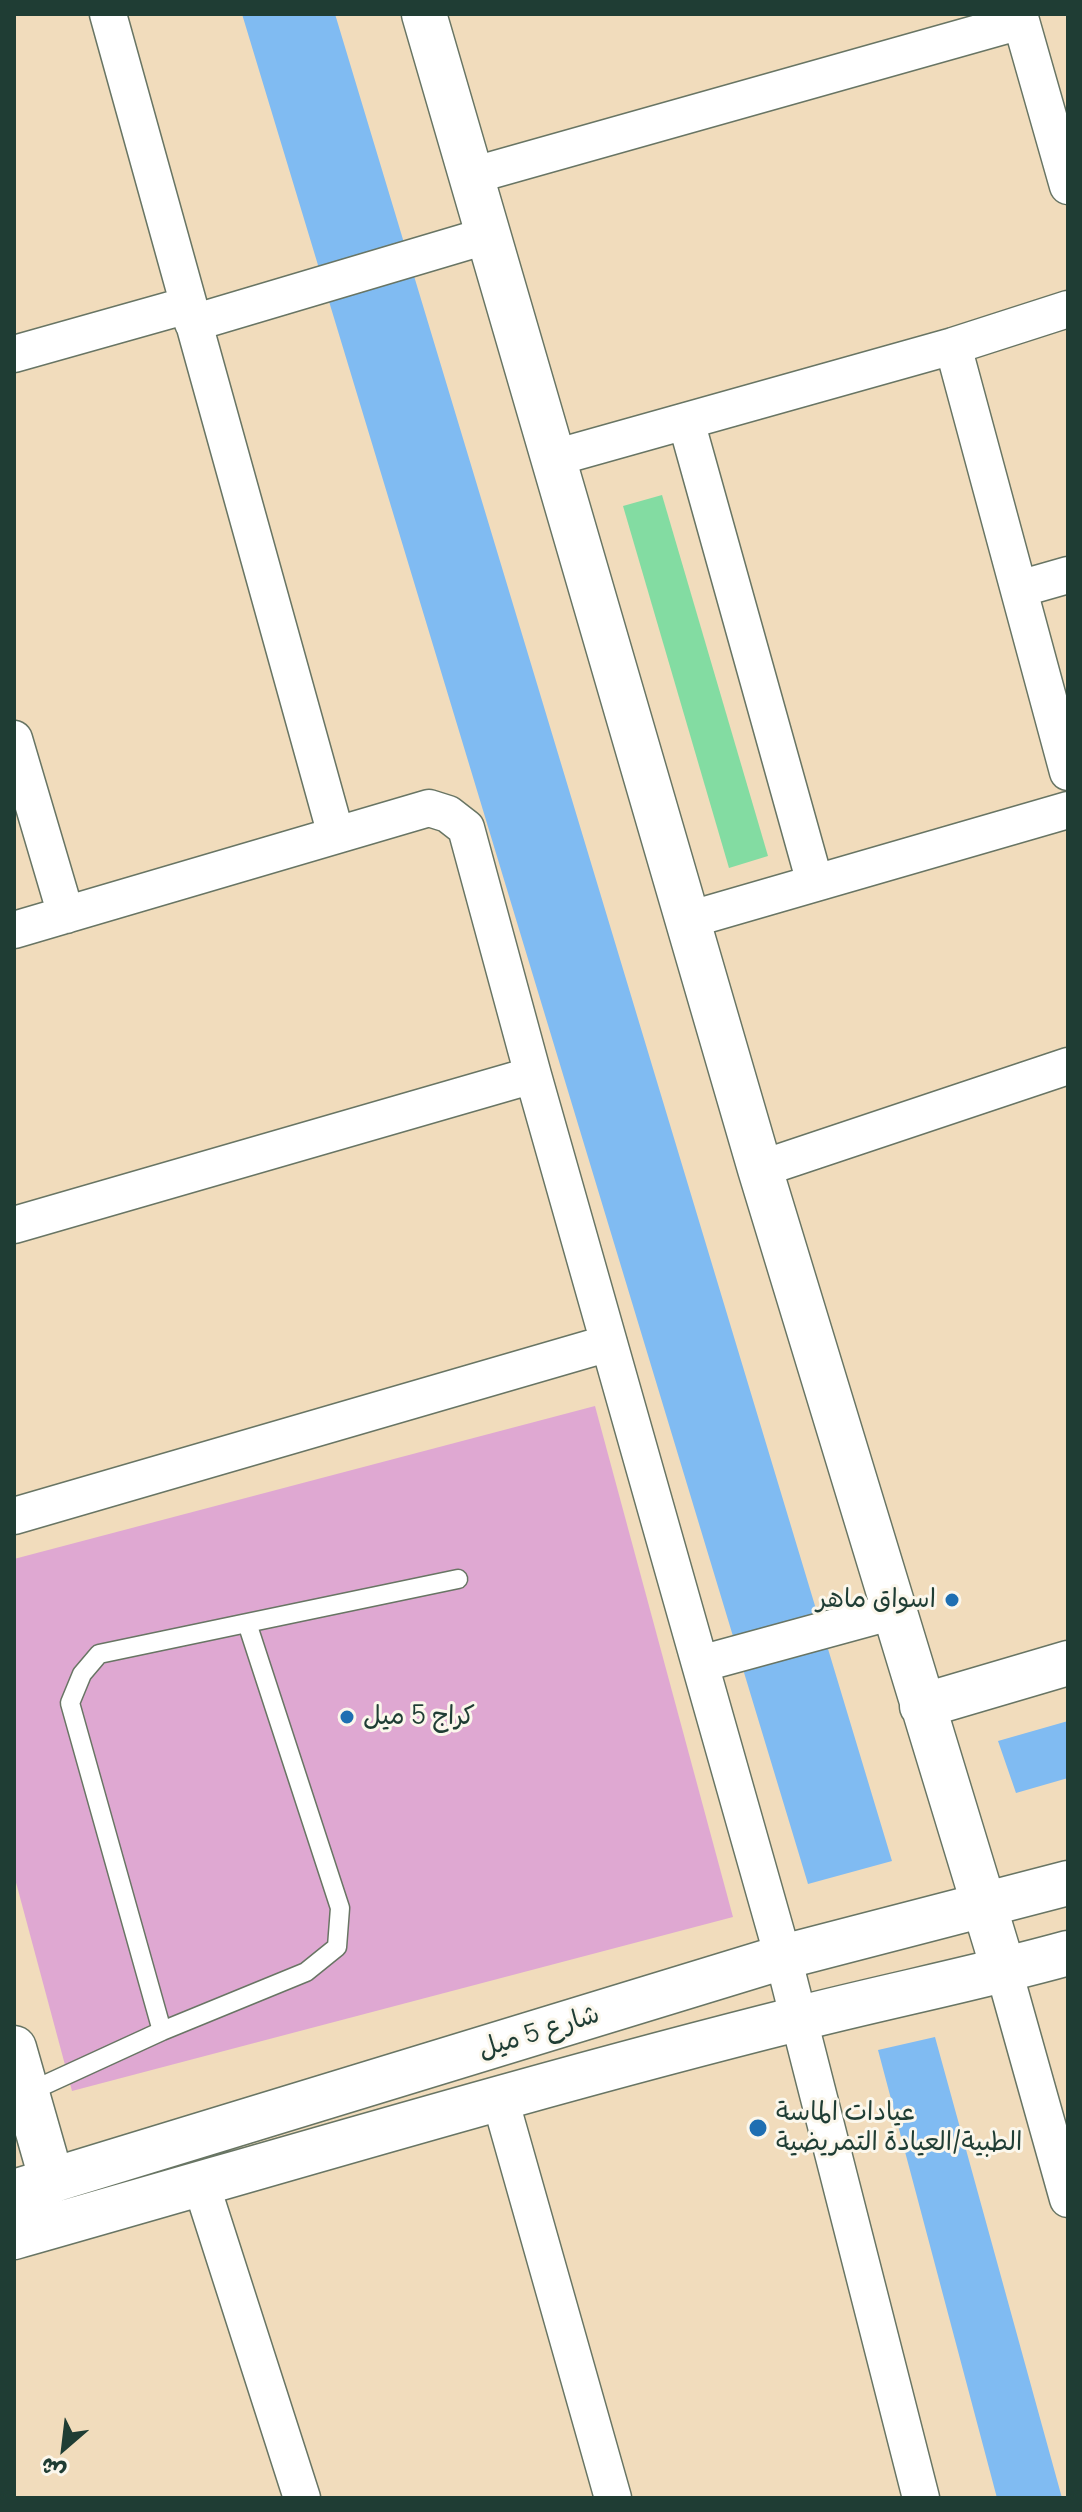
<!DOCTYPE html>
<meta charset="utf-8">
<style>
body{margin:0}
#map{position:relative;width:1082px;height:2512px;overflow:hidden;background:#f1dcbc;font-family:Delius,"Playpen Sans Arabic",sans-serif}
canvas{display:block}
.frame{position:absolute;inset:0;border:16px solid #1f3d34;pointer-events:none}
.north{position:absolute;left:24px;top:2408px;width:80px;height:80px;-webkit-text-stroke:6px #fbf7ec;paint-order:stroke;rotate:208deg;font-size:22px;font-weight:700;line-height:32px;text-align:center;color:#1f3d34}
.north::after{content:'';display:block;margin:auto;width:28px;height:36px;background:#1f3d34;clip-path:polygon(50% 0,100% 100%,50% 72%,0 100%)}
</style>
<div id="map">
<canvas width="1082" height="2512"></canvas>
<div class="frame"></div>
<div class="north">ش</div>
</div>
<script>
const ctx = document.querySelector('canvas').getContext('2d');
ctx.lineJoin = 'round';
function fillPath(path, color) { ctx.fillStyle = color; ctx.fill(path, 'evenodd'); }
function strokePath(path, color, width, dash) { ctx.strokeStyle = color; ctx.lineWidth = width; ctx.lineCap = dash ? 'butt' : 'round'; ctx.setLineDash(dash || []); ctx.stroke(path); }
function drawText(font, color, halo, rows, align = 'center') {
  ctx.font = font + ' Delius,"Playpen Sans Arabic",sans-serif'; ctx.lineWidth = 6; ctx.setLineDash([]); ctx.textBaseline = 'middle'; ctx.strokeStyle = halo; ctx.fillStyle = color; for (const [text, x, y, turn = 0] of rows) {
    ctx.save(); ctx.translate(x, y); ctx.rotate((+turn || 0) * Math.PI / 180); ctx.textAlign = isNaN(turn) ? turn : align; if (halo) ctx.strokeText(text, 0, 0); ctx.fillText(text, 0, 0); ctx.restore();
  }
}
fillPath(new Path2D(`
 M662 495 768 856 729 868 623 506Z`), '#83dca2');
fillPath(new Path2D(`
 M242 14H335L892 1861 808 1884Z
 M1068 1721V1778L1016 1793 998 1741Z
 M935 2037 1062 2498H997L878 2050Z`), '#80bbf2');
fillPath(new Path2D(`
 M595 1406 733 1917 72 2091 14 1875V1559Z`), '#dfa8d2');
const lane = new Path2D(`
 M162 2031 70 1703 82 1674 99 1654 247 1623
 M27 2093 162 2031 306 1972 337 1947 340 1908 247 1623 458 1579`);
const street = new Path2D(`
 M108 14 336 835
 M1019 14 1068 186
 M471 176 1021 21
 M193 323 489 235
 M953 346 1068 772
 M14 354 188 305
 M686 421 815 883
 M554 458 953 346 1068 309
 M1019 589 1068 575
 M14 739 66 915
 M688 920 1068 810
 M14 930 429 808 448 814 466 828 533 1075 783 1957 921 2498
 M760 1169 1068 1066
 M14 1225 533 1075
 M14 1516 609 1343
 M700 1664 894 1611
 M1004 1971 1068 2199
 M500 2099 613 2498
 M201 2184 302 2498`);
const secondary = new Path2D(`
 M424 14 760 1169 1004 1971
 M922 1706 1068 1663
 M14 2048 52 2181`);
const primary = new Path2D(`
 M14 2192 783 1957 1068 1883
 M14 2237C275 2163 534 2085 797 2019 887 1996 978 1978 1068 1953`);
strokePath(lane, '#687564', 21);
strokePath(street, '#687564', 39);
strokePath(secondary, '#687564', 47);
strokePath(primary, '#687564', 47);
strokePath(lane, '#fff', 18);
strokePath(street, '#fff', 36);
strokePath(secondary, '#fff', 44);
strokePath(primary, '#fff', 44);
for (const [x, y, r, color] of [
 [952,1600,8,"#1f6fb2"],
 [347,1717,8,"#1f6fb2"],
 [758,2128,10,"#1f6fb2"]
]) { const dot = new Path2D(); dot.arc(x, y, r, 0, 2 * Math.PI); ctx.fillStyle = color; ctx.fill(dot); strokePath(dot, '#fbf7ec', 3); }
drawText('26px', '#1f3d34', '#fbf7ec', [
 ["اسواق ماهر",936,1600,"right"],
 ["كراج 5 ميل",363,1717],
 ["عيادات الماسة",776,2113],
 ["الطبية/العيادة التمريضية",776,2143]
], 'left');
drawText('26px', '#1f3d34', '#fbf7ec', [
 ["شارع 5 ميل",539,2032,-17]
]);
</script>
